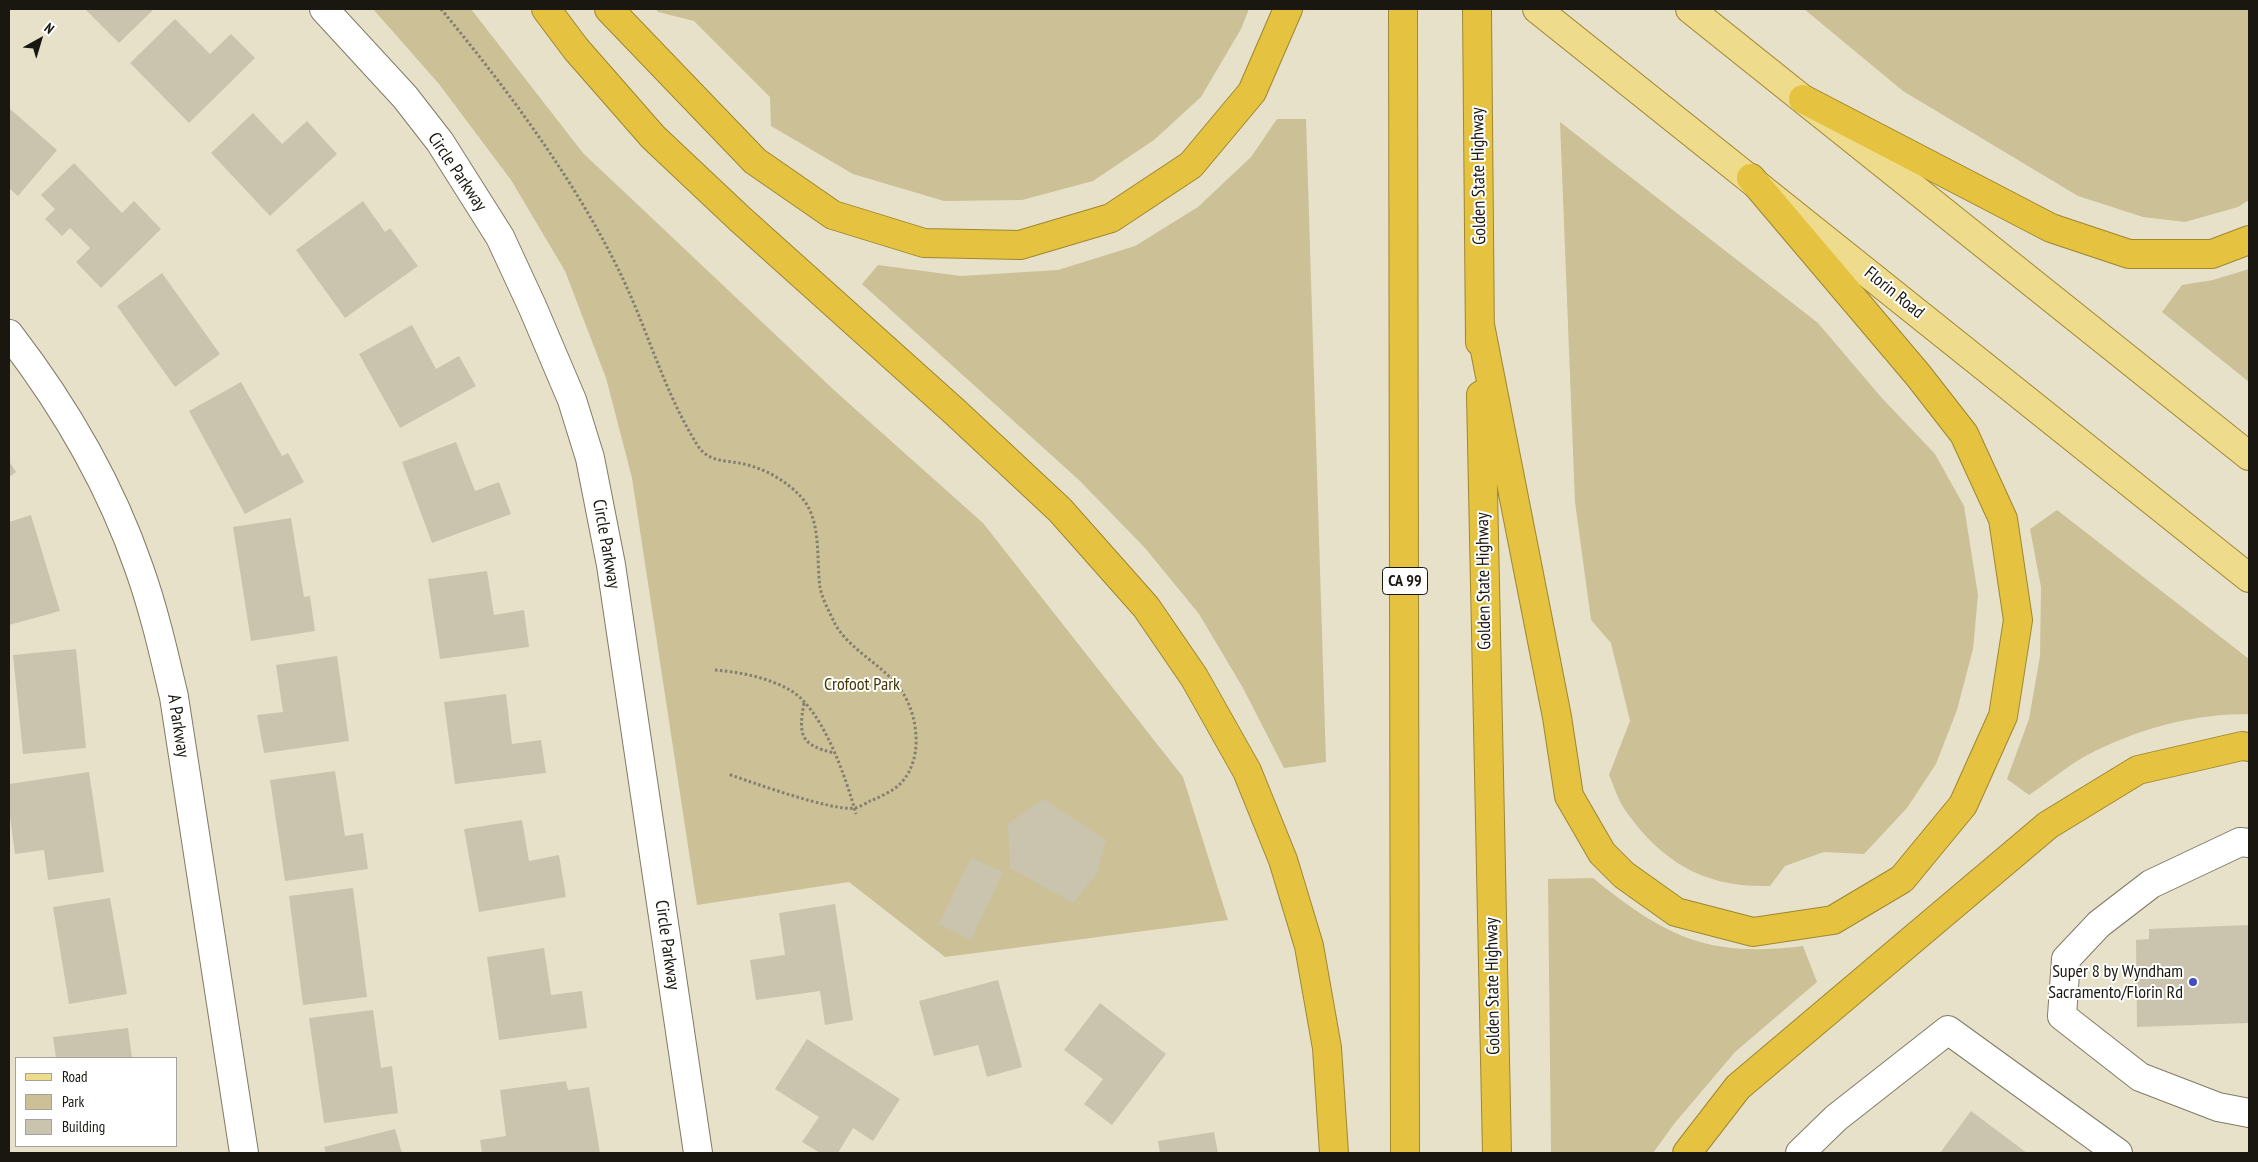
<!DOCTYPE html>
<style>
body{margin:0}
#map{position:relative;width:2258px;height:1162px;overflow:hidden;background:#e7e1ca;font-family:"PT Sans Narrow",sans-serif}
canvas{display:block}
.frame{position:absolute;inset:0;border:10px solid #19170f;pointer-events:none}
.legend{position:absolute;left:15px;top:1057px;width:162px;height:90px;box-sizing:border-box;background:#fff;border:1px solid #a3a29f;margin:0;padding:6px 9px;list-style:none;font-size:15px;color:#19170f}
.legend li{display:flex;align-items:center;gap:10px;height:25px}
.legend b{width:25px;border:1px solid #a3a29f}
.north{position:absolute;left:15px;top:15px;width:50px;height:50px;-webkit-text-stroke:4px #fff;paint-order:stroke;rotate:39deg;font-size:14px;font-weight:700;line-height:20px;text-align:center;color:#19170f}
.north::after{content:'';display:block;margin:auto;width:18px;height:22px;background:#19170f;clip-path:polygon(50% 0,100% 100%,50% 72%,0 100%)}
</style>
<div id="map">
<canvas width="2258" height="1162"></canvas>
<div class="frame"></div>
<ul class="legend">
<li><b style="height:6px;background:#efdb8c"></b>Road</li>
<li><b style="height:14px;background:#ccc096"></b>Park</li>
<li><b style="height:14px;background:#cac4ae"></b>Building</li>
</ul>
<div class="north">N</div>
</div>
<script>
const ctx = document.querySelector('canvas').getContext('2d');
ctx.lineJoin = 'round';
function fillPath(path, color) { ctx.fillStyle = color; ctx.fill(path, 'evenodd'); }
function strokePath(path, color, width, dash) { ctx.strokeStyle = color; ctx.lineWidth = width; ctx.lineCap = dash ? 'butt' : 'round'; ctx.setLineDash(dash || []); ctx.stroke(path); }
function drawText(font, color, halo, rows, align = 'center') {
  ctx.font = font + ' "PT Sans Narrow",sans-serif'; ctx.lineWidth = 4; ctx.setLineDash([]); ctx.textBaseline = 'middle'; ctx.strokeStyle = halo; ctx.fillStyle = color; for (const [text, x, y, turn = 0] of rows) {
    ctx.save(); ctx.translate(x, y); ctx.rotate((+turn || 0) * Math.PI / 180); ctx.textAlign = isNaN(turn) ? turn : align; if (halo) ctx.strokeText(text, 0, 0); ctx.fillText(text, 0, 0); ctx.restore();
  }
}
fillPath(new Path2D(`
 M373 9H471L583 153 835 391 983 523 1183 777 1228 920 945 957 849 882 697 905 632 478 606 378 565 271 511 180 439 84Z
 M656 9H1249L1241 29 1201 97 1154 140 1093 181 1022 200 944 201 853 174 771 126 770 97 694 21 658 12Z
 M1804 9H2249V200L2238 207 2185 222 2143 217 2078 196 1903 91Z
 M1277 119H1306L1326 762 1284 768 1243 688 1199 614 1145 548 1080 481 862 284 878 265 961 276 1058 270 1135 246 1198 207 1251 157Z
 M1560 122 1818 323 1881 397 1935 454 1964 506 1978 595 1973 649 1957 710 1936 764 1907 808 1864 854 1824 852 1785 866 1770 886C1706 888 1662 863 1625 810 1618 800 1614 786 1609 775L1630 721 1611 643 1591 620 1575 502Z
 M2249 269V382L2162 312 2182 285 2213 280Z
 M2057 510 2249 659V714C2194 714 2145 727 2095 751 2072 762 2050 781 2029 795L2007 779 2029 719 2040 656 2041 587 2030 529Z
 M1593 878C1665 937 1709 958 1803 946L1817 982 1735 1052 1674 1124 1653 1153H1551L1548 879Z`), '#ccc096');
fillPath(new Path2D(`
 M85 9H154L119 43Z
 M175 19 210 54 231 34 255 58 189 123 130 63Z
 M9 108 57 150 18 196 9 188Z
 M253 113 282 144 307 121 337 154 270 216 211 153Z
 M74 163 122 213 134 201 161 229 101 288 76 262 90 248 70 228 62 236 45 219 55 209 41 195Z
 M363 201 385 232 390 228 418 266 345 318 296 250Z
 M162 273 220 354 175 387 117 306Z
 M412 325 436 369 459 356 476 386 400 428 359 354Z
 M241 382 282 456 288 453 304 482 245 514 189 411Z
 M456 442 475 491 499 482 511 514 432 543 402 462Z
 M9 461 16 472 9 477Z
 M31 515 60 611 9 625V522Z
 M291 518 304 597 310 596 315 631 251 641 233 527Z
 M487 571 494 615 524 610 529 647 440 659 428 579Z
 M76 649 86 748 23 754 13 655Z
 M337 656 349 741 264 753 257 715 283 712 276 665Z
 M506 694 512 744 541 740 546 773 455 784 444 702Z
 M335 771 345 836 363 833 368 869 285 881 270 780Z
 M89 772 104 872 48 880 44 850 15 854 9 809V784Z
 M1043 799 1106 840 1097 873 1073 903 1010 868 1008 824Z
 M522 820 529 861 559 855 566 897 479 912 464 829Z
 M971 858 1003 872 971 940 939 924Z
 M353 888 367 997 303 1005 289 896Z
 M110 898 127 994 69 1004 53 907Z
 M835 904 853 1020 825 1025 820 991 756 1000 750 960 785 955 779 913Z
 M2249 925V1023L2137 1027 2136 940 2149 939V929Z
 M544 948 551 995 582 991 587 1028 499 1040 487 957Z
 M998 980 1022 1067 987 1077 978 1045 934 1056 919 1001Z
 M1100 1003 1166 1054 1112 1125 1084 1104 1103 1079 1064 1050Z
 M373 1010 381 1068 392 1066 398 1113 324 1123 309 1018Z
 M128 1028 132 1058H56L53 1037Z
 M807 1039 900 1099 873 1141 853 1128 838 1153H820L802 1142 819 1117 775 1089Z
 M566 1081 568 1090 589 1087 600 1153H482L480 1140 506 1136 500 1090Z
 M1971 1111 2027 1153H1940Z
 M395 1129 402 1153H326L324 1147Z
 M1214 1132 1218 1153H1160L1158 1141Z`), '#cac4ae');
const minor = new Path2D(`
 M324 9 405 97 440 142 500 237 532 306 572 400 590 458 611 565 698 1153
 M9 334C63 404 110 484 139 568 154 610 164 654 174 697L244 1153
 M2249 843 2240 842 2151 884 2099 924 2066 959 2062 1016 2140 1077 2218 1107 2249 1113
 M1800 1153 1836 1118 1948 1030 2118 1153`);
const major = new Path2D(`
 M1537 9 2249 578
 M1690 9 2249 456`);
const highway = new Path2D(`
 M546 9 576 49 653 137 740 219 954 411 1060 510 1146 607 1194 677 1247 771 1283 860 1309 946 1327 1048 1334 1153
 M609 9 755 161 833 215 924 243 1020 245 1111 218 1191 165 1252 92 1288 9
 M1403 9 1405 1153
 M1477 9 1480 342
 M1803 99 2051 228 2129 254H2212L2249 240
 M1480 325 1557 717 1569 796 1602 853 1624 875 1676 912 1753 932 1833 920 1902 879 1963 805 2003 716 2018 620 2003 519 1964 434 1918 375 1751 178
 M1481 395 1497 1153
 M1687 1153 1738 1087 2048 825 2138 770 2242 746 2249 747`);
strokePath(minor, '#817b66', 30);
strokePath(major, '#9e872f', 30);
strokePath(highway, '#9e872f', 30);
strokePath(new Path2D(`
 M441 9C508 90 578 184 623 279 649 334 665 394 698 446 709 463 727 460 744 464 766 469 788 482 802 498 822 521 816 559 820 587 822 599 830 613 835 624 851 652 886 666 903 693 919 719 923 761 900 784 893 791 880 797 870 801 866 803 860 807 855 808 834 812 751 782 728 774
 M715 670C739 672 766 677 788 689 822 706 846 778 856 814
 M804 703C798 736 801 745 834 753`), '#837f6f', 3, [2.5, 2.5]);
strokePath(minor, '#fff', 28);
strokePath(major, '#efdb8c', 28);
strokePath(highway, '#e5c340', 28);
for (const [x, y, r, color] of [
 [2193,982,5,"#434cc1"]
]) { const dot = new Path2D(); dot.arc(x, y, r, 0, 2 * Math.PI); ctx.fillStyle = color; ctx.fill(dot); strokePath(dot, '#fff', 2); }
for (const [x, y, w] of [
 [1405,581,45]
]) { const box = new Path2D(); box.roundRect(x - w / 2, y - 13.5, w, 27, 4); ctx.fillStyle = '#fff'; ctx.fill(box); strokePath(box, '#19170f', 1); }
drawText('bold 16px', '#19170f', null, [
 ["CA 99",1405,581]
]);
drawText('18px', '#19170f', '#fff', [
 ["Circle Parkway",457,172,56],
 ["Golden State Highway",1479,176,-91],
 ["Florin Road",1894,293,39],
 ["Circle Parkway",606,544,80],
 ["Golden State Highway",1484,581,-91],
 ["A Parkway",178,726,81],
 ["Circle Parkway",667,945,82],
 ["Golden State Highway",1493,986,-91]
]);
drawText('18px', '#443703', '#fff', [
 ["Crofoot Park",862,685]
]);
drawText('18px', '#19170f', '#fff', [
 ["Super 8 by Wyndham",2183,972],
 ["Sacramento/Florin Rd",2183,993]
], 'right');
</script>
